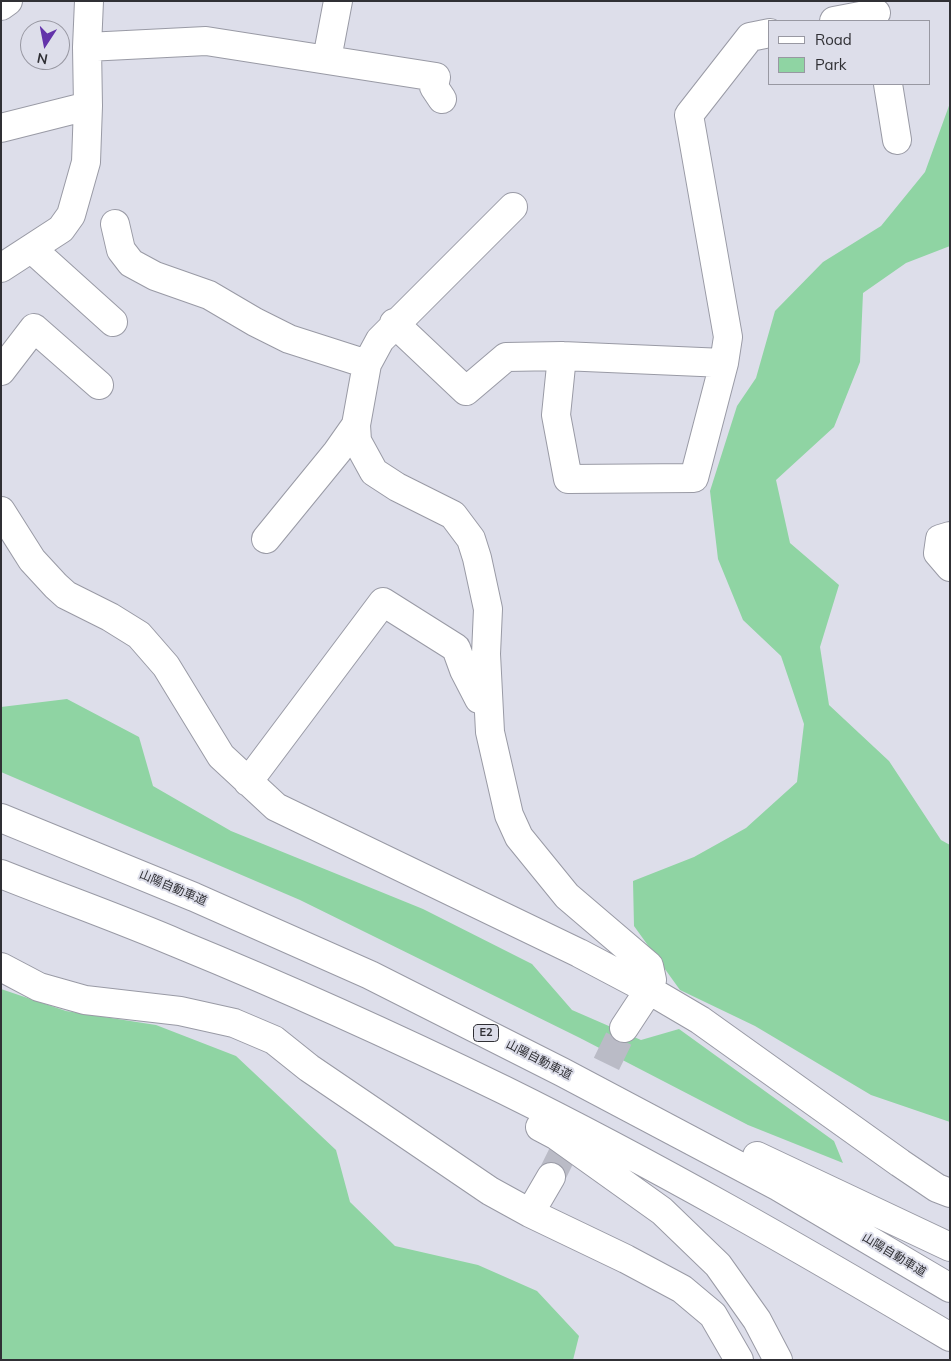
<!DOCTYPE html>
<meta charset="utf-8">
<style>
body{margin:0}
#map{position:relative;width:951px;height:1361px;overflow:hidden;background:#dddeea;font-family:Mulish,sans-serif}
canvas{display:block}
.frame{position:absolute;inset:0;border:2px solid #303035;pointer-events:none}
.legend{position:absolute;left:768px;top:20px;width:162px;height:65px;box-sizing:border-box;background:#dddeea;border:1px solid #9898a2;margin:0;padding:6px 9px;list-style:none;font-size:15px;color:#303035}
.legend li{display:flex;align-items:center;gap:10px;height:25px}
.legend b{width:25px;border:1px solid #9898a2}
.north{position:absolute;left:20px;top:20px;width:50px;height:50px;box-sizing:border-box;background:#dddeea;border:1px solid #9898a2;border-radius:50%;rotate:191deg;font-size:14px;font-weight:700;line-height:20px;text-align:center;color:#303035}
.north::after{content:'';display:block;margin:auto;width:18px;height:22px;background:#6333aa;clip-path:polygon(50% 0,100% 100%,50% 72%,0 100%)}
</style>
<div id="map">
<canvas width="951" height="1361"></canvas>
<div class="frame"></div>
<ul class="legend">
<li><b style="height:6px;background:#fff"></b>Road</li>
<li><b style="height:14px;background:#8fd4a3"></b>Park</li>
</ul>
<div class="north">N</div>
</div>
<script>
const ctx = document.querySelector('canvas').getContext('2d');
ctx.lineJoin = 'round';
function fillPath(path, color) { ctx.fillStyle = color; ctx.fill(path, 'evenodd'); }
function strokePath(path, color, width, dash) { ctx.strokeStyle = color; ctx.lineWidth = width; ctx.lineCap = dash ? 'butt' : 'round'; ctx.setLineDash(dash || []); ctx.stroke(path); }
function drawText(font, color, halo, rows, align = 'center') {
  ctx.font = font + ' Mulish,"Noto Sans JP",sans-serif'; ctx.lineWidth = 4; ctx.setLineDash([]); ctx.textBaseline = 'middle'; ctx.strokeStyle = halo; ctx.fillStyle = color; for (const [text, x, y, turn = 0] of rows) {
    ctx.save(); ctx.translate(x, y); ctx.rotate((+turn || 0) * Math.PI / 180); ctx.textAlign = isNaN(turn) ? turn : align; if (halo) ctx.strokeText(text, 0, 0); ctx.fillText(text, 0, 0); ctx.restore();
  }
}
fillPath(new Path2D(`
 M950 103V246L906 263 863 293 860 362 834 427 776 480 790 543 839 585 820 647 829 705 889 761 941 840 950 845V1122L871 1095 755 1026 680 990 634 926 633 881 694 857 746 828 797 782 804 724 781 656 743 620 718 559 710 491 737 406 756 378 775 311 823 262 881 226 925 172Z
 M67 699 139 737 153 786 231 831 423 909 532 964 572 1010 641 1040 679 1029 834 1141 843 1163 748 1125 580 1038 300 900 1 772V707Z
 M1 989 66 1011 156 1025 236 1056 336 1150 350 1202 395 1246 478 1265 537 1291 579 1336 573 1360H1Z`), '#8fd4a3');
strokePath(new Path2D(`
 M551 1177 624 1028`), '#babbc6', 28, [28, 14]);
const minor = new Path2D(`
 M1 6 8 1
 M834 21 876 13
 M87 47 206 41 436 77 434 87 442 99
 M327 59 338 1
 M888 84 897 140
 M1 128 88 106
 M115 224 121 250 131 263 155 276 209 295 255 322 289 339 367 364
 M32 249 113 322
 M1 268 61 229 71 215 86 162 88 106 87 47 89 1
 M394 323 466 391 506 357 562 356 724 363
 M562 356 556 415 568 479 694 478 724 363 728 337 689 115 750 37 770 33
 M1 371 34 328 99 385
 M356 425 357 441 374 472 397 487 453 515 471 539 477 558 488 609 486 654 490 732 509 815 519 837 567 896 649 966 652 980 649 990 624 1028
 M1 511 32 560 56 586 66 595 110 617 139 635 166 666 221 756 276 807 579 953 649 990 700 1020 900 1163 937 1188 950 1193
 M950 536 940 539 938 553 950 567
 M266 539 337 452 356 425 367 364 380 340 513 207
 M248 782 383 602 456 648 464 670 479 699 488 702
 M1 967 39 987 85 1000 180 1011 234 1023 274 1040 309 1068 490 1191 530 1213 626 1259 682 1289 713 1315 739 1360
 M530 1213 551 1177`);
const highway = new Path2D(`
 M1 818 194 897 370 975 562 1072 779 1187 950 1288
 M1 874C61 898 121 919 179 944 289 989 397 1038 504 1090 656 1165 803 1250 950 1337
 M540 1127 557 1136 662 1211 718 1265 757 1320 778 1360
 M757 1156 950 1247`);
strokePath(minor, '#999aa5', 30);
strokePath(highway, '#999aa5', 30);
strokePath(minor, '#fff', 28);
strokePath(highway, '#fff', 28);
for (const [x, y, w] of [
 [486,1033,25]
]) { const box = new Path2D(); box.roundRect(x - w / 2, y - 8.5, w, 17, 4); ctx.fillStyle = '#dddeea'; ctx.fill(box); strokePath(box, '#303035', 1); }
drawText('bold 11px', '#303035', null, [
 ["E2",486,1033]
]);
drawText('12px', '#303035', '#dddeea', [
 ["山陽自動車道",173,888,23],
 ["山陽自動車道",539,1060,27],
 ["山陽自動車道",894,1255,31]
]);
</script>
